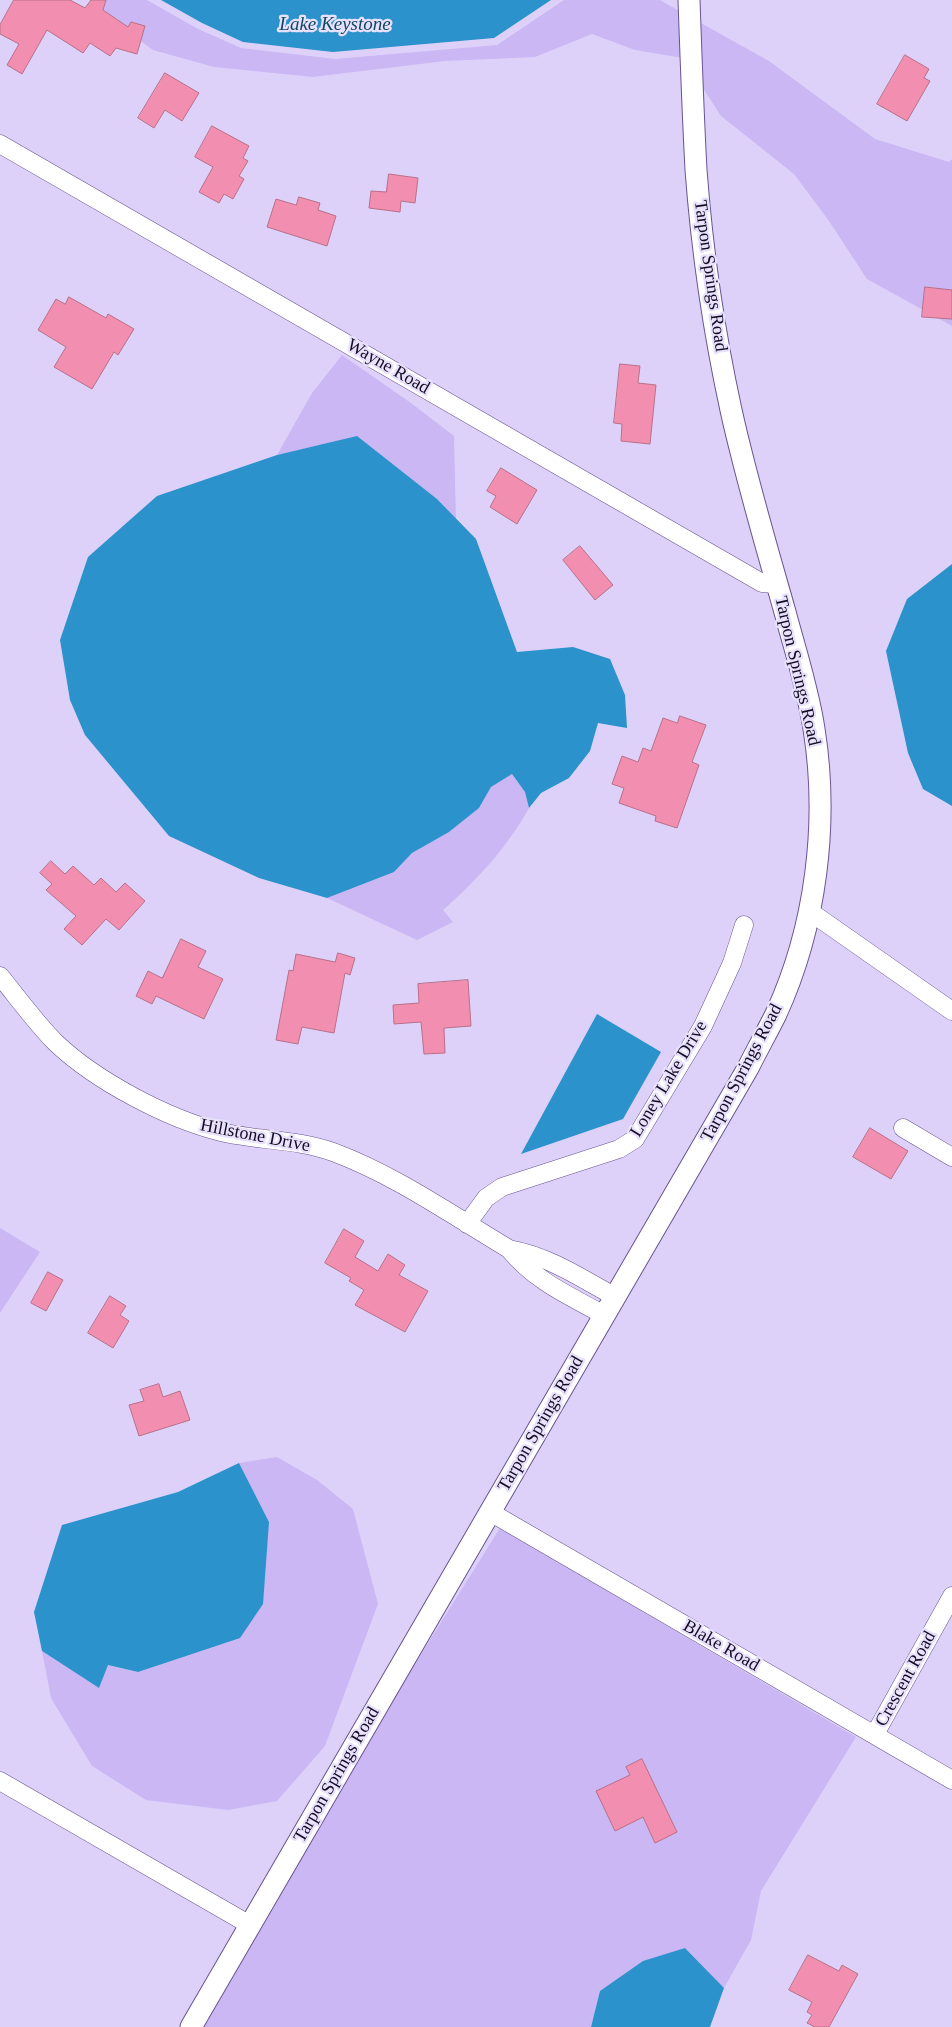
<!DOCTYPE html>
<style>
body{margin:0}
canvas{display:block;background:#ddd1fa}
</style>
<canvas width="952" height="2027"></canvas>
<script>
const ctx = document.querySelector('canvas').getContext('2d');
ctx.lineJoin = 'round';
function fillPath(path, color) { ctx.fillStyle = color; ctx.fill(path, 'evenodd'); }
function strokePath(path, color, width, dash) { ctx.strokeStyle = color; ctx.lineWidth = width; ctx.lineCap = dash ? 'butt' : 'round'; ctx.setLineDash(dash || []); ctx.stroke(path); }
function drawText(font, color, halo, rows, align = 'center') {
  ctx.font = font + ' "Times New Roman",serif'; ctx.lineWidth = 4.5; ctx.setLineDash([]); ctx.textBaseline = 'middle'; ctx.strokeStyle = halo; ctx.fillStyle = color; for (const [text, x, y, turn = 0] of rows) {
    ctx.save(); ctx.translate(x, y); ctx.rotate((+turn || 0) * Math.PI / 180); ctx.textAlign = isNaN(turn) ? turn : align; if (halo) ctx.strokeText(text, 0, 0); ctx.fillText(text, 0, 0); ctx.restore();
  }
}
fillPath(new Path2D(`
 M101 0H147L198 29 241 48 335 59 497 45 564 0H660L681 12 683 58 635 50 592 34 535 57 445 61 313 77 214 67 153 50 104 14Z
 M699 22 769 61 875 139 949 162 952 159V326L867 279 829 221 794 174 721 116 701 85Z
 M342 355 411 403 454 436 456 519 437 499 357 437 277 455 312 393Z
 M512 774 525 792 529 808C507 848 477 880 443 910L453 922 417 940 327 898 394 872 412 853 449 832 479 808 491 787Z
 M0 1228 40 1252 0 1313Z
 M277 1457 317 1480 353 1509 378 1604 325 1746 277 1801 228 1810 146 1800 92 1766 51 1698 42 1651 99 1688 107 1665 138 1672 164 1663 269 1522 239 1463Z
 M500 1528 856 1737 761 1891 751 1940 724 1988 685 1948 600 1991 591 2027H201L368 1739Z`), '#cab7f4');
fillPath(new Path2D(`
 M161 0H551L494 38 333 52 243 42 202 23Z
 M357 436 437 499 476 539 517 652 573 647 610 659 625 695 627 728 598 723 590 751 569 778 541 793 529 808 525 792 512 774 491 787 479 808 449 832 412 853 394 872 327 898 259 878 169 836 85 735 70 700 60 640 88 557 157 496 277 455Z
 M952 564V806L923 789 908 753 886 651 907 599Z
 M597 1014 661 1052 623 1119 521 1154Z
 M239 1463 269 1522 263 1604 240 1638 138 1672 108 1665 99 1688 42 1651 34 1612 62 1525 178 1492Z
 M685 1948 724 1988 710 2027H591L600 1991 643 1961Z`), '#2b92cc');
const building = new Path2D(`
 M14 0H70L85 8 91 0H106L103 10 128 27 131 22 145 26 137 54 116 48 110 56 90 43 83 53 47 30 22 74 7 65 19 44 0 34V25Z
 M905 55 929 69 924 78 930 81 907 121 877 104Z
 M165 73 199 93 182 121 165 110 154 128 138 118Z
 M212 126 249 146 243 158 248 161 239 176 244 179 233 199 224 194 219 203 199 192 213 167 195 157Z
 M389 174 418 178 415 203 401 201 400 212 369 208 371 191 386 192Z
 M299 197 320 203 318 210 336 216 327 246 267 227 276 199 296 205Z
 M925 287 952 290V319L922 317Z
 M69 297 106 318 108 314 134 329 118 355 114 352 92 389 54 367 66 347 38 330 56 299 65 304Z
 M620 364 640 366 638 383 656 385 650 444 621 441 622 424 614 423Z
 M501 468 537 490 517 524 490 507 496 496 487 491Z
 M580 546 613 585 595 600 563 560Z
 M680 716 706 725 692 762 699 765 677 828 655 821 656 816 619 803 624 788 612 784 622 756 638 762 643 748 651 751 663 718 677 723Z
 M51 861 65 874 73 866 94 885 101 878 116 892 125 883 145 901 119 930 106 919 82 945 64 929 76 916 46 890 52 884 40 873Z
 M181 939 206 951 198 967 223 979 204 1019 156 996 152 1004 136 996 148 971 162 978Z
 M338 953 355 958 350 975 345 973 334 1033 302 1027 298 1044 276 1040 289 970 293 971 296 954 335 962Z
 M468 980 471 1026 444 1028 445 1053 424 1054 421 1022 394 1024 393 1005 419 1003 418 984Z
 M870 1128 908 1151 891 1179 853 1157Z
 M344 1229 364 1241 355 1257 378 1271 388 1254 405 1265 399 1275 428 1291 405 1332 355 1305 364 1290 349 1281 351 1278 325 1263Z
 M48 1272 63 1280 46 1311 31 1303Z
 M110 1296 126 1306 120 1315 129 1321 113 1348 88 1333Z
 M159 1384 163 1397 180 1391 190 1420 139 1436 129 1405 144 1401 140 1390Z
 M642 1759 677 1832 655 1843 643 1817 615 1831 596 1791 630 1775 626 1767Z
 M808 1955 839 1971 842 1965 858 1974 829 2027H815L807 2023 812 2015 807 2012 812 2002 789 1990Z`);
fillPath(building, '#f28fb1');
strokePath(building, '#b77088', 1);
const minor = new Path2D(`
 M0 144 762 583 777 584
 M809 911 952 1011
 M0 976C18 998 36 1023 56 1043 96 1081 168 1119 221 1132 259 1141 297 1139 333 1152 395 1175 452 1215 509 1249 535 1281 568 1295 604 1315
 M903 1128 952 1157
 M467 1224 486 1198 502 1187 619 1149 635 1139 703 1026 732 963 744 925
 M509 1249C548 1256 580 1277 615 1297
 M490 1512 952 1780
 M875 1734 952 1596
 M0 1781 250 1925`);
const major = new Path2D(`
 M191 2027 748 1068C757 1050 767 1032 776 1014 816 927 829 823 814 729 808 689 795 650 785 612 766 545 746 478 731 410 714 332 702 250 696 170 693 114 691 57 689 0`);
strokePath(minor, '#68548f', 19);
strokePath(major, '#68548f', 23);
strokePath(minor, '#fff', 18);
strokePath(major, '#fff', 21);
drawText('18px', '#150c24', '#e8e1fc', [
 ["Tarpon Springs Road",710,276,82],
 ["Wayne Road",388,367,30],
 ["Tarpon Springs Road",797,671,77],
 ["Tarpon Springs Road",742,1073,-62],
 ["Loney Lake Drive",669,1079,-59],
 ["Hillstone Drive",255,1136,11],
 ["Tarpon Springs Road",541,1424,-60],
 ["Blake Road",721,1646,30],
 ["Crescent Road",906,1679,-61],
 ["Tarpon Springs Road",337,1775,-60]
]);
drawText('italic 19px', '#114765', '#e8e1fc', [
 ["Lake Keystone",335,25]
]);
</script>
